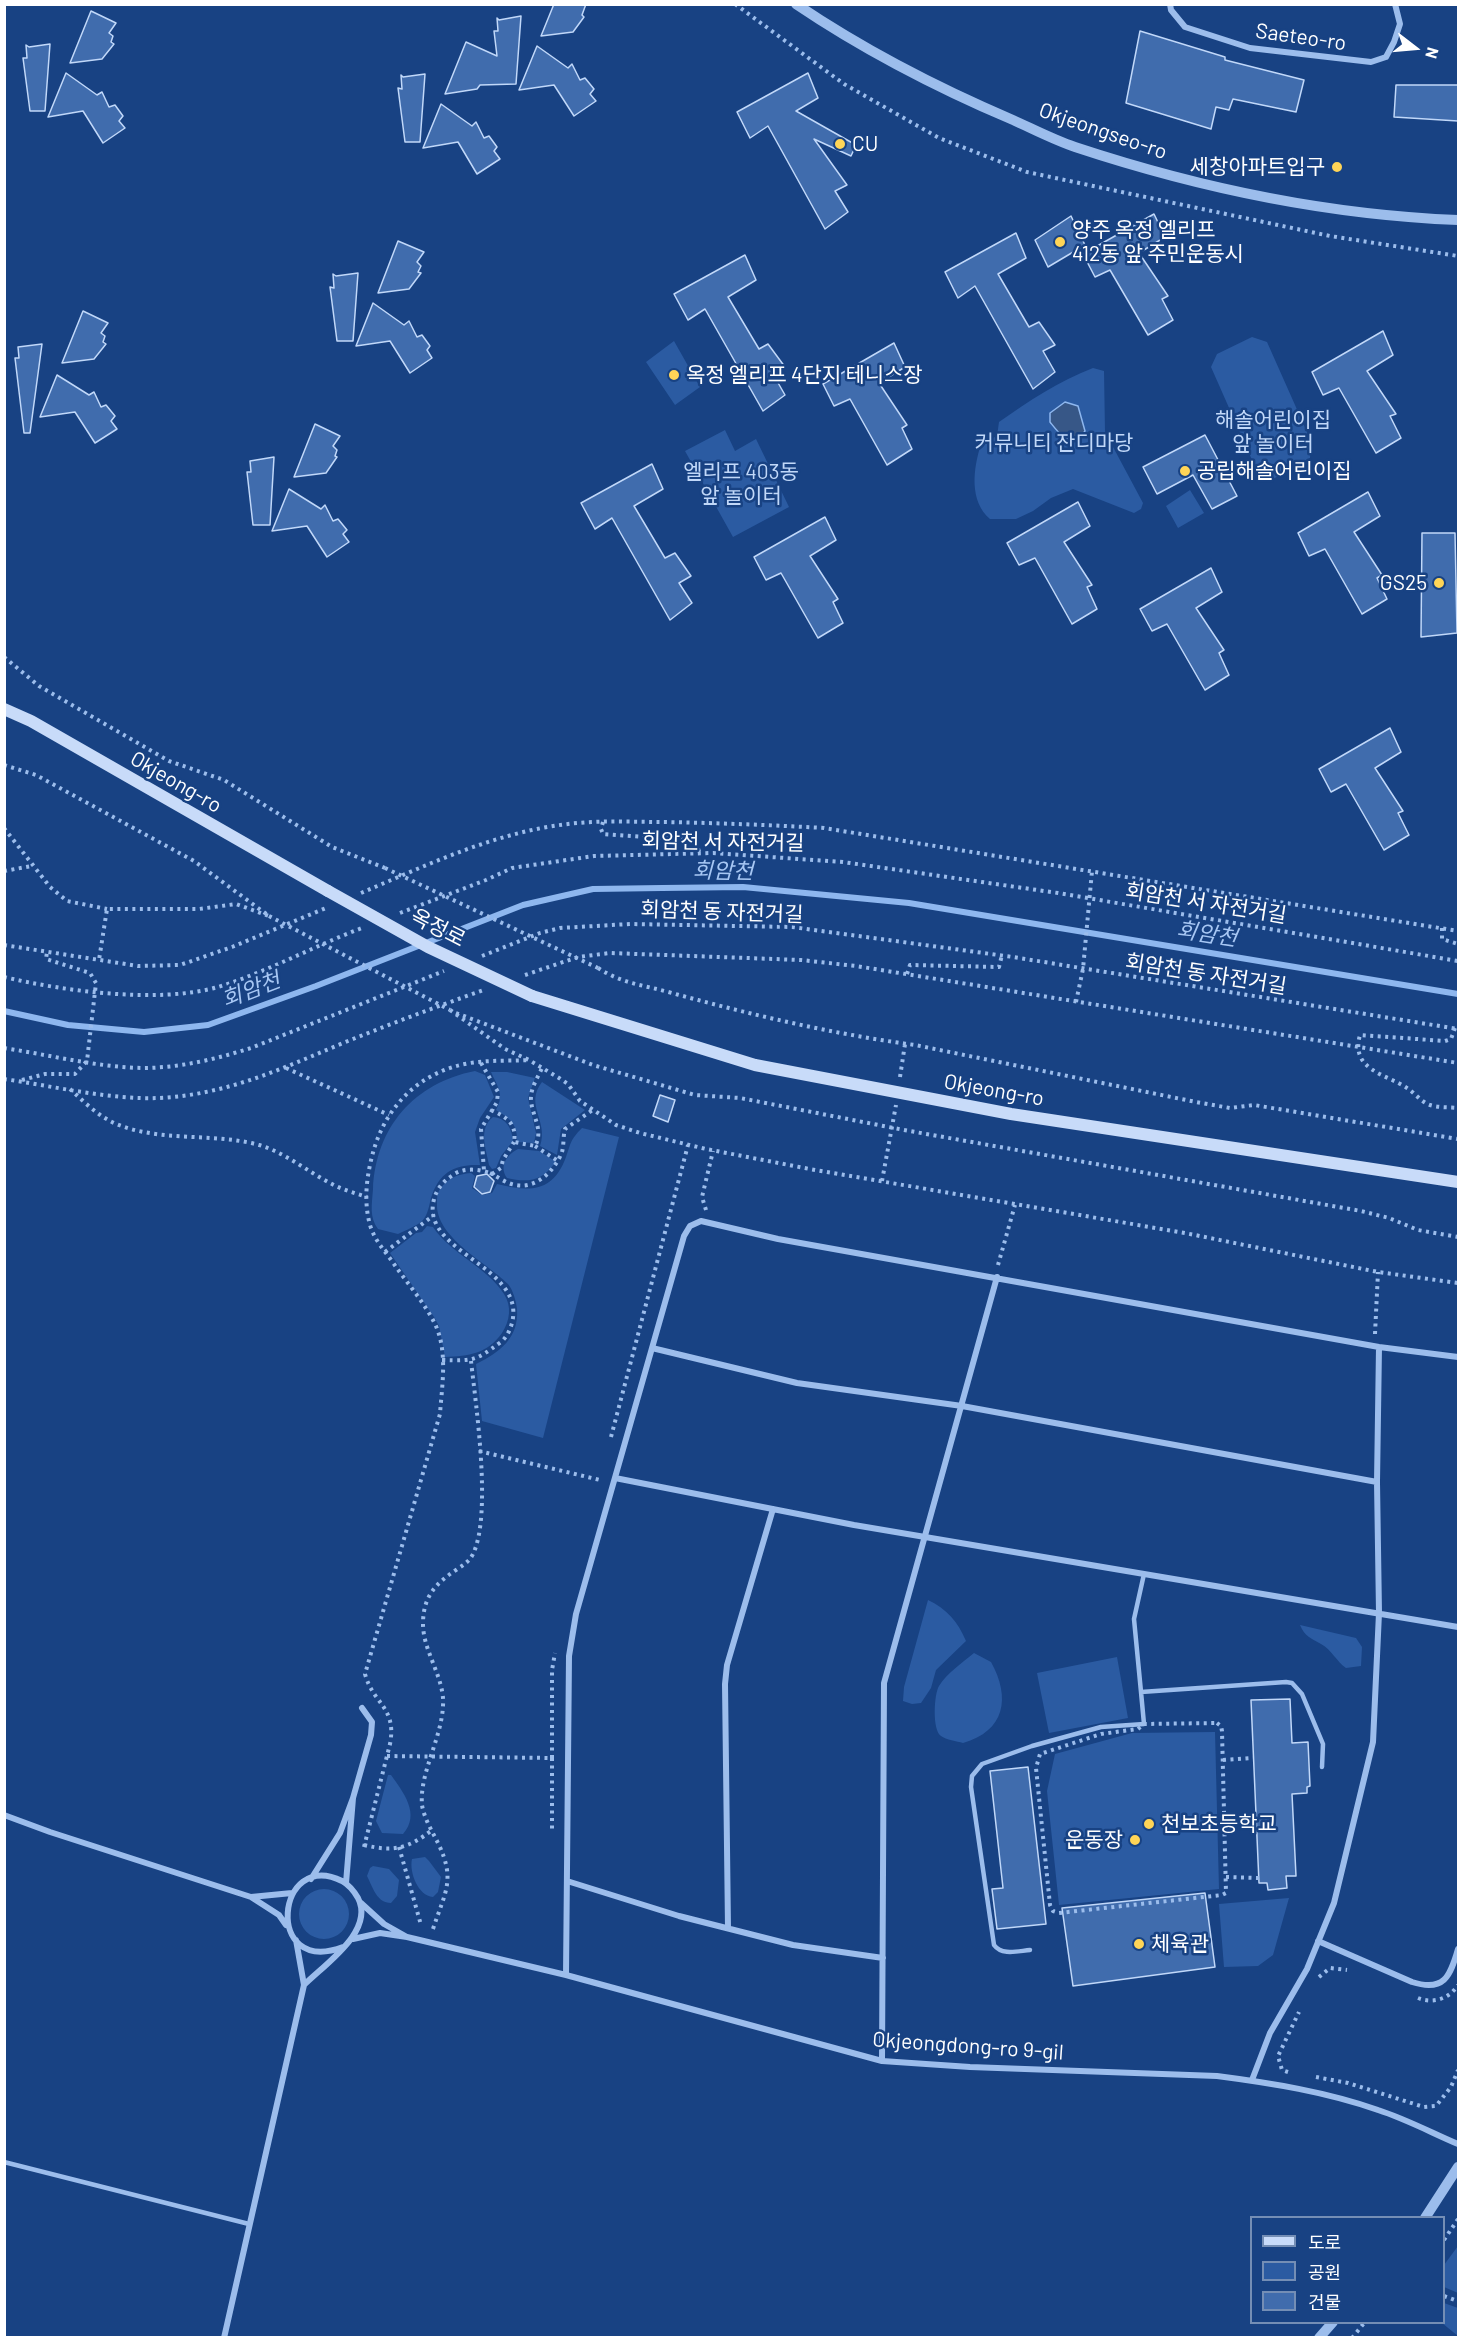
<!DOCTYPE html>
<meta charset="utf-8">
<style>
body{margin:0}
#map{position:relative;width:1463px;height:2342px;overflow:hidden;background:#184283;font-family:Barlow,"Noto Sans KR",sans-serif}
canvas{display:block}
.frame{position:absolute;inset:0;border:6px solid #fff;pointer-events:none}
.legend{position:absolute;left:1250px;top:2216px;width:195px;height:108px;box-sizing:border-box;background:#184283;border:2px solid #748eb5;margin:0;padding:8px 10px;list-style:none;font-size:18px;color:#fff}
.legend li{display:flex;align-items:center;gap:12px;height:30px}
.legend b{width:30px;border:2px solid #748eb5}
.north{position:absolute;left:1385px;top:18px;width:60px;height:60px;-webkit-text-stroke:4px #184283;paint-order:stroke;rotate:106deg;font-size:16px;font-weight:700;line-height:24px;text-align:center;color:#fff}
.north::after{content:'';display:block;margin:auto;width:21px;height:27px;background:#fff;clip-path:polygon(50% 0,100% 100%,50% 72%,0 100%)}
</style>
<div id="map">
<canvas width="1463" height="2342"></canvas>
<div class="frame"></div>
<ul class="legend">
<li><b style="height:8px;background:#c8dbf9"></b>도로</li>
<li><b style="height:16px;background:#2b5ba2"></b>공원</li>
<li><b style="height:16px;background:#406cad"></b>건물</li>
</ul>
<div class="north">N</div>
</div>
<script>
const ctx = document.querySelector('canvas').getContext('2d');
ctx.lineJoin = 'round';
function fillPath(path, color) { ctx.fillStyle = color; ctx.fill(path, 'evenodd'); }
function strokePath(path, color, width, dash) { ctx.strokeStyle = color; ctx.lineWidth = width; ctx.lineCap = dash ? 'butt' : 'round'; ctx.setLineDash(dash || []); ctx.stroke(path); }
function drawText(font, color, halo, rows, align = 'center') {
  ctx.font = font + ' Barlow,"Noto Sans KR",sans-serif'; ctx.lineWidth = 5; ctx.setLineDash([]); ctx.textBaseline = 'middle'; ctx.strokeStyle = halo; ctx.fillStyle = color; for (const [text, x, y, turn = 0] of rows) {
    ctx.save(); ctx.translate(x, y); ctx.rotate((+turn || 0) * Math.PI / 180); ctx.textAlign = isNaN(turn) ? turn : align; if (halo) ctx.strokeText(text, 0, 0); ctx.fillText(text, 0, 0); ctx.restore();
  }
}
fillPath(new Path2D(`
 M1252 337 1267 342 1311 441 1310 458 1273 479 1260 478 1211 367 1217 354Z
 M674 341 700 387 675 405 646 362Z
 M1093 368 1104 371 1105 432 1143 503 1141 509 1134 513 1073 489 1051 498 1033 511 1016 519H990C969 501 973 469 981 444L997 436 999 422C1029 401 1059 381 1093 368Z
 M725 430 735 451 756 439 789 507 733 537 685 451Z
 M1190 490 1204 513 1178 528 1166 506Z
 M475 1071 485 1075 494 1097 480 1118 475 1132 480 1165C455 1164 439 1172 431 1198 429 1206 428 1214 423 1220 417 1226 406 1230 398 1234L378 1229C369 1217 372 1204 373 1189 376 1127 414 1083 475 1071Z
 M491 1072H507L535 1078 528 1098 536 1133 534 1143 517 1142C518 1125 510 1118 496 1110 505 1094 497 1086 491 1072Z
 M542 1082 585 1110 561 1129 557 1155 540 1146C549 1121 524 1105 542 1082Z
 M493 1117C506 1118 512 1128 513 1141L501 1156 496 1168 492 1169 489 1165C486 1148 478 1129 493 1117Z
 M582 1128 619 1137 543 1438 482 1421 476 1364C500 1352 519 1338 517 1309 516 1301 513 1290 508 1284 486 1262 435 1237 437 1203 437 1198 437 1194 440 1189 448 1178 458 1174 471 1173L475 1176 472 1188 482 1195 492 1193 497 1184C529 1192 553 1193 566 1157 571 1143 570 1140 582 1128Z
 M518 1149 539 1151 555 1161V1163C542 1181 528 1183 507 1178 499 1167 506 1155 518 1149Z
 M427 1226 433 1227C451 1254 487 1267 504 1294 512 1306 510 1321 502 1333 487 1354 469 1356 445 1357L439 1326 434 1317 390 1253 416 1233 422 1232Z
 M928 1600C947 1609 958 1622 966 1641L936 1670 931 1688 921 1703 912 1704 903 1701 904 1687Z
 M1300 1625 1356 1638 1362 1647 1361 1666 1346 1668C1337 1662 1331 1649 1321 1644 1311 1638 1305 1637 1300 1625Z
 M974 1653 991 1662C1011 1698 1005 1731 963 1743 957 1741 946 1740 941 1736 932 1730 934 1694 939 1686 947 1673 962 1663 974 1653Z
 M1117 1657 1128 1718 1049 1733 1037 1673Z
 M1215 1732 1219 1889 1059 1905 1047 1791 1055 1754 1132 1733Z
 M388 1775H391C403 1792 421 1814 403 1834L382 1833 376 1821Z
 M425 1857 429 1861 441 1877 438 1892 433 1897C418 1896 409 1872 412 1859Z
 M373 1866 389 1869 399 1880 397 1896 391 1903C377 1903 373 1888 367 1876L370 1868Z
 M299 1914a25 25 0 1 1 50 0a25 25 0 1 1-50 0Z
 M1289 1898 1273 1955 1258 1966 1224 1967 1219 1904Z
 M1458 2246V2293L1444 2287V2265Z
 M1444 2303 1458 2308V2336L1442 2323 1444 2322Z`), '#2b5ba2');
const water = new Path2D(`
 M1065 402 1078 406 1085 431 1078 440C1064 441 1058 432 1050 422V413Z`);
fillPath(water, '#375787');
strokePath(water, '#8eb7ef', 1.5);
strokePath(new Path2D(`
 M4 1011 68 1025 144 1032 208 1025 316 986 523 905 593 889 662 888 743 887 909 903 1458 994`), '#8eb7ef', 6);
const building = new Path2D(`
 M554 4H586L582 15 584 17 573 32 541 36Z
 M91 11 116 23 109 33 113 36 111 42 114 44 102 59 70 63Z
 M521 16 516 84 480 85 477 89 445 94 466 42 497 56 494 31H498L497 18 499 20Z
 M1140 31 1225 57V60L1304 80 1296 112 1233 99 1229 110 1216 107 1211 129 1126 103Z
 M50 44 45 111H30L23 58H27L26 45 29 47Z
 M537 46 568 68 572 64 580 80 585 78 594 89 590 94 596 101 574 116 554 85 519 90Z
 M66 73 97 95 102 92 109 107 115 105 123 116 119 121 125 128 103 143 83 111 48 117Z
 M808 73 818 98 796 111 856 145 851 156 814 139 847 185 835 191 848 212 825 229 768 126 750 138 737 112Z
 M425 74 420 142H405L398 88 402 89 401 75 403 77Z
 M1396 85H1458V121L1394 117Z
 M441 104 472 126 476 122 484 138 489 136 497 147 494 151 500 159 477 174 458 142 423 148Z
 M1154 214 1165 237 1139 253 1168 296 1162 299 1173 320 1148 335 1110 270 1095 277 1083 254Z
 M1071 216 1085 245 1048 267 1035 240Z
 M1016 233 1026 258 998 274 1029 327 1039 322 1055 345 1043 351 1055 372 1033 389 975 286 958 298 945 272Z
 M398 241 424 252 417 262 421 266 418 272 421 273 409 289 378 293Z
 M745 255 756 280 728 297 759 349 768 344 785 367 773 374 785 395 763 411 705 309 688 320 674 294Z
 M358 273 353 341H337L330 287 334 288 333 274 336 276Z
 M373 303 404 325 409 321 417 337 422 335 430 346 427 350 432 358 410 373 390 341 356 346Z
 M83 311 108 323 101 333 105 336 103 342 106 344 94 359 62 363Z
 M1383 331 1393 355 1367 371 1396 414 1390 416 1401 438 1376 453 1339 388 1323 395 1312 372Z
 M894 343 905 367 879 383 907 425 902 428 912 449 887 465 850 399 834 406 823 384Z
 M42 344 30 433H24L15 358H19L18 347Z
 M57 375 89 395 94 392 101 407 106 405 115 416 111 421 117 429 95 443 75 412 40 417Z
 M315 424 340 436 333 446 337 450 335 456 337 457 326 473 294 477Z
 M1205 435 1237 496 1212 509 1193 475 1157 494 1143 467Z
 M274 457 270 525H253L247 472H251L250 461Z
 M652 464 663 489 634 506 665 558 675 553 691 576 679 583 692 603 670 620 612 518 595 529 581 503Z
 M289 489 321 509 325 505 333 521 338 519 347 530 343 534 349 542 327 557 307 526 272 531Z
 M1368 492 1380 516 1354 532 1382 575 1377 578 1387 599 1362 614 1325 549 1309 556 1298 533Z
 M1078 502 1090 526 1064 542 1092 585 1087 587 1097 609 1072 624 1035 558 1019 565 1007 543Z
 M825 517 836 540 810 556 838 599 833 602 843 623 818 638 781 573 766 580 754 557Z
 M1422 533H1455L1457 633 1421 637Z
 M1211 568 1222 592 1196 608 1224 650 1219 653 1229 675 1205 690 1167 624 1152 631 1140 609Z
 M1390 728 1401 752 1375 768 1403 811 1398 813 1409 835 1384 850 1346 784 1331 792 1319 769Z
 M660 1095 675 1100 668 1122 653 1116Z
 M487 1174 494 1181 490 1192 482 1194 474 1187 477 1176Z
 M1290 1699 1292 1743 1308 1742 1310 1786 1307 1787V1793L1292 1794 1296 1876H1286L1287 1888 1268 1890 1267 1883H1259L1251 1700Z
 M1028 1767 1046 1924 997 1929 992 1889 1003 1888 990 1771Z
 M1205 1893 1215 1967 1073 1986 1062 1908Z`);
fillPath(building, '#406cad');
strokePath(building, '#c1d8f9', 1.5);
strokePath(new Path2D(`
 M735 4 844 84 939 138 1027 172 1330 236 1458 256
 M4 657 39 686 169 761 224 780 332 847 385 868
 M4 765 36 775 194 861 269 916 236 904 199 909H107L99 960
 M603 822 601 829 603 834 687 840 696 843 700 854
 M4 828 50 887 67 901 107 909
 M4 871 32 866
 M361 893C427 865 496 832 568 824 600 820 633 822 664 822 718 823 771 825 824 828L1458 931
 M400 913 486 880 512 868 594 856 713 853 843 862 1058 893 1458 961
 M1442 928V939L1458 944
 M4 945 138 966 180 965 232 947 326 908
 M482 956 540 933 560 928 630 924 792 927 1013 957 1458 1029
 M598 968C623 984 644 985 672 993 752 1015 833 1034 915 1045L1196 1102 1230 1108 1254 1105 1458 1139
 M907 974 910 965 999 967 1002 955
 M525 975 578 957 610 953 801 960 856 966 1458 1063
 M4 977C63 991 159 1004 218 987 267 972 314 946 362 928
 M1076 1002 1083 969 1092 871
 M450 1010 505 1049 529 1060 559 1078 568 1084 580 1101 616 1125 640 1133 706 1149 815 1170 1185 1233 1378 1272 1458 1283
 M456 1013 593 1065 695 1095 740 1098 904 1130 1361 1211 1389 1218 1418 1230 1458 1237
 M1455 1028 1451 1039 1445 1041 1360 1035C1350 1070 1386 1074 1407 1088 1415 1093 1421 1102 1430 1105 1439 1108 1450 1107 1458 1108
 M4 1048C50 1055 96 1067 142 1068 180 1068 216 1059 251 1048L444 971
 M481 1063 498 1092 497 1102 481 1129 484 1171
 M286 1068 389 1115
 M900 1077 905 1044
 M4 1079C52 1086 111 1100 158 1098 228 1095 285 1067 348 1041 393 1023 438 1006 484 990
 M22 1080 45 1074H75L87 1061 96 983 90 973 46 959 47 952
 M70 1089C83 1101 97 1115 114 1123 160 1143 212 1132 259 1145 286 1153 308 1172 332 1184 343 1190 355 1193 367 1197
 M491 1110C507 1117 517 1124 514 1142L535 1146C544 1130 532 1116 531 1100 530 1089 538 1077 542 1068
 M535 1146 558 1161
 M490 1173C498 1177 507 1184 516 1185 537 1189 555 1170 562 1152 564 1145 563 1136 565 1129L594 1109
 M882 1181 896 1105
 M706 1210 702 1197 713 1151
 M385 1252 434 1215
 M998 1265 1015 1205
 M1375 1334 1378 1272
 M442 1360C474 1361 475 1361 501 1342 507 1337 510 1330 512 1323 526 1267 426 1254 433 1204 435 1191 442 1182 453 1175 463 1167 481 1169 492 1174L501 1168 503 1160 514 1142
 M611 1437 688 1145
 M479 1451 600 1480
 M1217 1723 1221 1726 1222 1731 1226 1893 1222 1895 1059 1913 1053 1911 1050 1905 1036 1768 1040 1754 1101 1734 1138 1729 1144 1724Z
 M387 1756 552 1758V1833
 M552 1758V1670L555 1653
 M1223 1760 1253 1758
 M364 1845C393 1852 408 1849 432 1830
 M364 1847 390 1744C397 1707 373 1704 365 1674L440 1414C442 1385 448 1351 435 1324 425 1304 409 1285 396 1267 387 1253 375 1242 370 1225 363 1200 367 1173 374 1149 388 1103 422 1071 470 1063 490 1060 510 1061 529 1060
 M399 1847 421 1925
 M1226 1877 1259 1878
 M433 1929C445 1892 456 1880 438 1843 432 1831 424 1818 422 1805 419 1771 445 1734 443 1698 441 1673 423 1649 423 1624 423 1597 435 1584 456 1570 463 1565 469 1562 473 1554 492 1515 476 1406 471 1361
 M1319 1977 1330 1968 1347 1970
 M1418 1998C1433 2004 1449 1999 1458 1985
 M1288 2072 1282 2070 1278 2056 1299 2012
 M1316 2077 1348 2083 1424 2107 1436 2106 1451 2087 1458 2070
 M1444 2240 1458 2219
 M1444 2296 1458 2301
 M1352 2338 1365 2322`), '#9cbdec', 4, [3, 4.5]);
strokePath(new Path2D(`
 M1144 1574 1134 1619 1141 1692 1286 1682 1292 1683 1302 1694 1323 1744 1322 1767
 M1030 1950C1018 1951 1002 1956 994 1945L971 1787 972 1776 982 1764 1032 1746 1101 1727 1144 1724 1141 1692
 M4 2162 249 2224`), '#9cbdec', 4.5);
strokePath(new Path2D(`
 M1170 4 1171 10 1185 27 1250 48 1371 62 1386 57 1394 42 1400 24 1395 4
 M652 1348 797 1383 962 1406 1377 1482
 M615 1478 854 1525 1458 1627
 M353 1798 371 1735 372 1722 362 1708
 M4 1815 50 1832 251 1897
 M311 1879 340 1833 353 1798 346 1883
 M567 1881 679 1916 793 1945 883 1958
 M286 1925 279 1915 251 1897 292 1893
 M728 1928 725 1684 727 1665 773 1509
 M407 1937 566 1975 882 2061 970 2067 1217 2076C1271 2083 1327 2092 1378 2110 1406 2119 1432 2133 1458 2144
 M353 1939 380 1933 407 1937 384 1924 361 1903
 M1318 1941 1412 1982C1444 1992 1450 1977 1458 1949
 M566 1975 569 1656 576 1614 684 1236 690 1226 701 1221 778 1239 1379 1347 1458 1357
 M304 1985C325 1964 375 1931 358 1898 354 1891 349 1885 342 1881 276 1848 263 1977 343 1947
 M882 2061 884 1683 997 1277
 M1252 2080 1270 2033 1307 1969 1334 1903 1373 1742 1379 1613 1377 1482 1379 1347
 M224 2338 304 1985 296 1940`), '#9cbdec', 6);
strokePath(new Path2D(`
 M796 4C864 50 938 88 1013 120 1033 129 1054 140 1075 147 1199 188 1329 215 1458 220
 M1425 2218 1458 2167
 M1319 2338 1333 2322`), '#9cbdec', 10);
strokePath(new Path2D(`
 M4 709 31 721 328 891
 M532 996 755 1065 1011 1114 1458 1182`), '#c8dbf9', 12);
strokePath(new Path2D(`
 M385 868 598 968
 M269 916 450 1010`), '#9cbdec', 4, [3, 4.5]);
strokePath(new Path2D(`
 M328 891 428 947 532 996`), '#c8dbf9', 12);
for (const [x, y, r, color] of [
 [840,144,6,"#ffd557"],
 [1337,167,6,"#ffd557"],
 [1060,242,6,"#ffd557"],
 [674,375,6,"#ffd557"],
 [1185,471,6,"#ffd557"],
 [1439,583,6,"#ffd557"],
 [1149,1824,6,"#ffd557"],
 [1135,1840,6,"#ffd557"],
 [1139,1944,6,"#ffd557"]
]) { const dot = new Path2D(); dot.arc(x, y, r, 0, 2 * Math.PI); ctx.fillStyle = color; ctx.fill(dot); strokePath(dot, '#184283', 2); }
drawText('21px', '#fff', '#184283', [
 ["Saeteo-ro",1301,37,8],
 ["Okjeongseo-ro",1103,131,19],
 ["Okjeong-ro",176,782,30],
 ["회암천 서 자전거길",723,842,1],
 ["회암천 서 자전거길",1206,903,9],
 ["회암천 동 자전거길",722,912,2],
 ["옥정로",438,928,27],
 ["회암천 동 자전거길",1206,974,9],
 ["Okjeong-ro",994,1090,10],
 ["Okjeongdong-ro 9-gil",968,2046,4]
]);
drawText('21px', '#fff', '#184283', [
 ["CU",852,144],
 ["세창아파트입구",1325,167,"right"],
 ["양주 옥정 엘리프",1072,230],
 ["412동 앞 주민운동시",1072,254],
 ["옥정 엘리프 4단지 테니스장",686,375],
 ["공립해솔어린이집",1197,471],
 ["GS25",1427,583,"right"],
 ["천보초등학교",1161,1824],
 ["운동장",1123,1840,"right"],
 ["체육관",1151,1944]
], 'left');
drawText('21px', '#c1d8f9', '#184283', [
 ["해솔어린이집",1273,420],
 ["앞 놀이터",1273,444],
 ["커뮤니티 잔디마당",1054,443],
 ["엘리프 403동",741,472],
 ["앞 놀이터",741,496]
]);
drawText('italic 22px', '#a7c7f4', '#184283', [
 ["회암천",723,871,1],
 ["회암천",1207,934,9],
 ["회암천",251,990,-21]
]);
</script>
